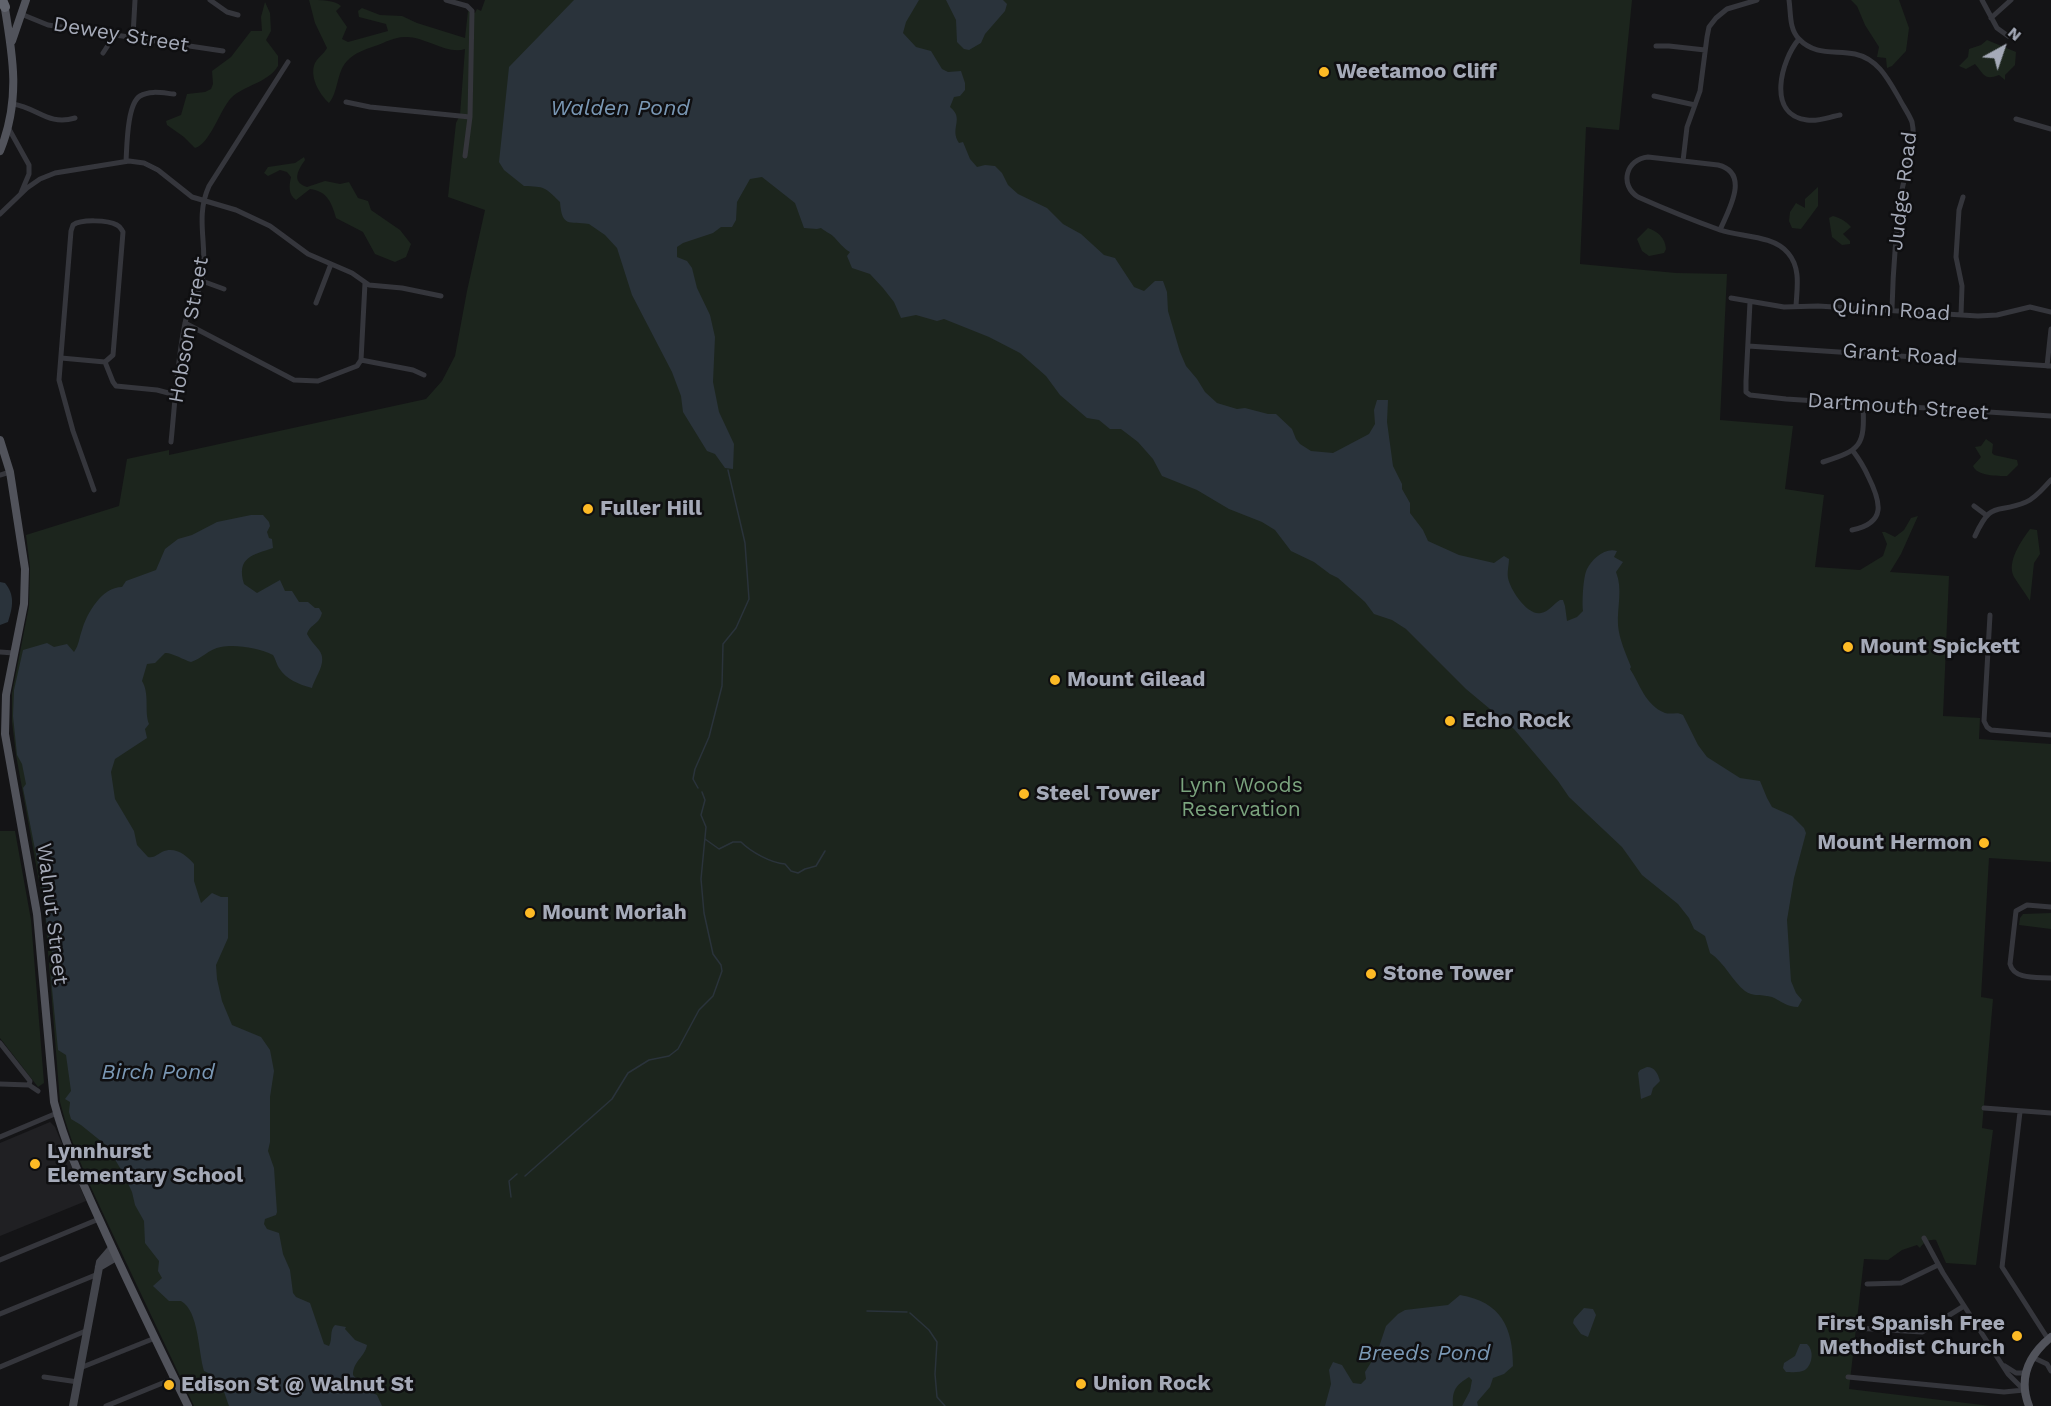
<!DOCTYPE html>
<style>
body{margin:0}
#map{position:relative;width:2051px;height:1406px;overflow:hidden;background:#141416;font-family:"Work Sans",sans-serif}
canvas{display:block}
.north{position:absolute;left:1973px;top:18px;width:60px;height:60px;-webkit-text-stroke:4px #0f0f11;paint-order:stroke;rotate:40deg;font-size:16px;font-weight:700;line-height:24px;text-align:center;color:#a5aab8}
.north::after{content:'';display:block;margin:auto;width:21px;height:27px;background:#a5aab8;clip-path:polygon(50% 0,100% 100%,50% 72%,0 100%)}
</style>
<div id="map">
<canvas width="2051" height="1406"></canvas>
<div class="north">N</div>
</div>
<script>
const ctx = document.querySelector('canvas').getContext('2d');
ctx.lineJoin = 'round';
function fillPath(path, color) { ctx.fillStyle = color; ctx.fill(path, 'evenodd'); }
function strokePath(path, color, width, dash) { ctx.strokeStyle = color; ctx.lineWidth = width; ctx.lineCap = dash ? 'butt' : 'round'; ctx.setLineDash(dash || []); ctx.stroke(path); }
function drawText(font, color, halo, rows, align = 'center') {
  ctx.font = font + ' "Work Sans",sans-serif'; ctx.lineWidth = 5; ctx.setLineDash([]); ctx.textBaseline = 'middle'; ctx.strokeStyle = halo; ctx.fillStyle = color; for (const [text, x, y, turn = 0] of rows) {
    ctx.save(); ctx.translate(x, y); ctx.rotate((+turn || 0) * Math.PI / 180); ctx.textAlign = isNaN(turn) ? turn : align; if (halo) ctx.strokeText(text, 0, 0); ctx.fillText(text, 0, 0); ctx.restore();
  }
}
fillPath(new Path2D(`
 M50 1122 55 1127 86 1201 0 1236V1143Z`), '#202023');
fillPath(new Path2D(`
 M309 0C320 0 335 0 341 6L336 11 347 27 342 39 348 42 388 31 386 24 359 17 358 11 362 8 380 15 402 16 417 23 465 38 468 11 475 13 477 9 481 11 485 0H1632L1619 130 1586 127 1580 264 1676 273 1727 274 1720 420 1793 426 1785 489 1824 495 1815 567 1860 570 1883 556 1887 544 1882 532H1885L1895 537 1904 530 1911 518 1918 516 1901 554 1890 572 1949 576 1943 716 1980 718 1979 739 2051 744V862L1989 858 1981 997 1993 999 1982 1128 1993 1130 1976 1265 1946 1263 1936 1240C1929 1239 1924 1242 1920 1248L1917 1245 1902 1250 1888 1260 1864 1259 1849 1389 1991 1406H194C168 1351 142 1296 116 1241 95 1196 72 1150 60 1102L45 914 16 755 12 722V693L29 606 30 567 26 535 119 506 127 459 169 450V455L426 399 442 381 455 356 467 291 485 210 448 197 456 123 460 115 465 49C448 55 425 37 407 37 396 36 386 42 375 46 366 49 354 53 347 61 336 73 339 91 329 103 319 94 309 76 315 63 318 57 324 54 327 48L315 23Z
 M1851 0H1899L1909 28 1906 51 1892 66 1887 68 1886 58 1877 57 1879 47 1865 25 1857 6Z
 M265 2 270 13 271 31 266 40 278 56V66C268 83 244 85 231 98 220 110 210 144 195 148L184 137 167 125 166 121 181 115 187 94 205 92 211 89 213 84 212 71 231 57 251 31H262L261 17Z
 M1987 40 2016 52 2015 65 2005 75V80L1999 75C1984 81 1984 74 1975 64L1966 69 1959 66 1968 57 1969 49 1981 45Z
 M304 157 305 160C298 170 291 182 307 187L325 181 340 184 349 182 358 198 368 201 371 210 400 230 411 244 406 257 395 262 375 254 363 232 336 218C332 203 327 191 310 189L296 200C288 194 289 186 291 177L287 172 280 170 268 176 264 173 268 167 295 163Z
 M1818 187V206L1801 229 1792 228 1789 221 1790 212 1796 203 1805 208V199Z
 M1833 216C1840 218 1846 221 1851 227L1843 234 1850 241V244L1842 245 1832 237 1829 218Z
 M1648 228C1658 232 1665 237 1666 249L1664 253 1649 256 1642 251 1637 239Z
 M1986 439 1993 444 1992 453 1994 455 2017 460 2018 465 2007 476C1997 476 1977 476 1973 466L1981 457 1975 447 1981 446Z
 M2030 529 2037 530 2040 554 2034 563 2030 601C2025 593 2019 585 2014 577 2006 562 2022 540 2030 529Z
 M0 831H15L31 920 44 1083 38 1087 0 1038Z
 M2051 913V929L2019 925 2020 918 2023 914Z`), '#1c251d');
fillPath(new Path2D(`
 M574 0H919L906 22 903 33 916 47 931 51 942 69 948 72 961 71 965 83V90L960 96 954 97 950 107C965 119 949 128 959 143L963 142 970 159 977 167 985 165 995 166 1002 173 1008 185 1018 194 1047 208 1063 224 1081 234 1104 255 1115 258 1134 287 1144 291 1155 281H1163L1167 292 1168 311 1180 352 1186 366 1197 379 1205 392 1217 403 1237 409 1245 408 1268 414H1276L1292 429 1296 439 1300 444 1311 451 1333 453 1369 434 1375 424 1374 410 1377 400H1388L1387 422 1393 466 1402 484V489L1410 503V513L1423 530 1428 541 1459 555 1494 563 1504 556 1509 559C1509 565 1507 571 1508 578 1510 589 1527 616 1541 613 1549 612 1554 603 1560 600H1563L1565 606 1567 621 1577 617 1583 611C1582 602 1583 577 1587 569 1592 559 1605 547 1617 551L1614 557 1623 562 1616 572C1623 589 1617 607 1618 625 1619 639 1626 654 1631 667L1630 669C1640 684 1645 705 1665 713 1672 715 1677 711 1683 715L1698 745 1707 757 1740 778 1760 781 1767 798 1772 807 1792 816 1804 828 1806 833 1794 878 1787 920 1791 981 1796 993 1802 1000 1798 1007C1787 1007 1781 1001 1772 997 1763 994 1752 997 1745 991 1733 982 1724 962 1710 953L1705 936 1694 929 1689 918 1678 904 1642 875 1622 847 1569 797 1558 781 1514 729 1466 689 1406 629 1392 620 1374 614 1365 602 1338 578 1330 574 1314 562 1291 551 1275 530 1262 522 1229 509 1197 490 1162 476 1153 459 1138 442 1121 429H1110L1099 420 1087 418 1060 395 1046 376 1020 353 989 337 944 319 937 321 916 315 901 318 894 302 883 288 870 274 852 268 847 256 850 252C843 248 839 242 834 237 830 233 824 231 821 228L817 229 804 228 795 203 762 177 750 179 737 202 736 220 732 227H721L713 233 683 243 677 247V257L687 261 692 268 697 288 710 315 715 337 713 382 719 412 734 444 733 469 725 468 715 454 707 451 683 412 681 396 672 372 632 295 617 248 605 235 589 224C569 221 562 228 560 202 544 186 545 187 524 186L504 170 499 162 509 67Z
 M946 0H1003L1007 4 1005 11 985 34 981 43 969 50 964 49 957 42 956 20Z
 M251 515H263L269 522 270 526 267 532 269 538 272 539 273 548C253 555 236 557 244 584L257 593 280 580 285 591H292L299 602H308L315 608H319L322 613C319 625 310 624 307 634 310 640 315 645 319 650 328 662 316 675 312 688 298 684 287 680 279 668 276 663 276 660 273 655 259 648 236 644 221 647 209 649 201 659 191 662 184 660 171 652 165 653L155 663 147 664 142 681C150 694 144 711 149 724L145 729 147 738 115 759 111 772 115 799 134 831 137 845 148 857C155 858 156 855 162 852 175 846 186 855 194 864V881L201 903 212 893 221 897H228V938L216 965 217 979 222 1001 232 1025 261 1037 270 1050 274 1071 270 1097V1142L268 1151 274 1168 277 1212 276 1215 265 1219 264 1224 267 1229 279 1233 283 1254 290 1270 293 1293 296 1297 310 1303 324 1344 329 1346C333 1339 329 1331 335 1325L346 1327 345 1329 355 1340 367 1345C365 1357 353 1361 353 1375L362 1385 368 1386 371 1392 377 1395 382 1406H229C222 1387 223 1379 204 1371 198 1351 199 1311 181 1301H169L153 1286 162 1278 158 1271 159 1261 145 1243 144 1221 135 1205 132 1192 123 1173 107 1146 81 1125 71 1119 69 1112 70 1102 65 1099 71 1091 66 1055 58 1050 51 978 61 950 58 948 54 954 52 952 49 942 41 880 23 788 26 784 22 764 17 755 13 716 14 690 23 650 47 643 54 647 67 644 74 652C79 645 79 638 82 630 87 613 102 587 122 587L126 581 156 570 165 549 178 539 192 535 217 522Z
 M0 582 5 583C15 595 13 607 8 622L0 625Z
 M1647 1067C1655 1067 1658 1074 1660 1081L1653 1088 1651 1095 1641 1099 1638 1073 1640 1070Z
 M1460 1295C1501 1302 1513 1327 1513 1366L1504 1374 1493 1378 1490 1387 1477 1402 1478 1406H1462L1470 1391 1472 1380 1469 1377C1456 1385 1452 1390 1453 1406H1325L1331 1384 1329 1370 1333 1362 1342 1365 1353 1383 1361 1384 1366 1379 1365 1372 1377 1353 1386 1326 1398 1314 1405 1310 1448 1305Z
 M1584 1308 1593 1309 1596 1315 1588 1337 1581 1334 1573 1323 1574 1319Z
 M1800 1344H1807C1814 1350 1813 1364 1805 1370 1800 1373 1791 1372 1786 1372L1783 1368 1784 1363 1795 1356Z`), '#2a333b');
strokePath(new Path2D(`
 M698 788 693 779 695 769 709 737 722 686 723 644 736 628 749 599 745 543 728 470
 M705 839 719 849 733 842H741C751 852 771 863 785 864L791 871 798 873 805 869 816 866 825 851
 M525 1176 612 1099 628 1073 649 1060 669 1056 678 1049 699 1010 713 996 722 971 721 965 713 954 704 913 701 879 706 827 701 815 705 800 702 792
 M511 1197 509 1181 517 1174
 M867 1311 907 1312
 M910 1313 929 1330 937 1342 935 1374 937 1397 945 1406`), '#2a333b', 1.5);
strokePath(new Path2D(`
 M210 0 227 12 238 15
 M446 0 467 6 472 11 470 117 465 156
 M1789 0C1791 13 1789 29 1799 39 1815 56 1835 50 1855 54 1878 59 1888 79 1899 98 1903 106 1909 114 1912 122 1917 145 1906 168 1902 190 1896 229 1893 270 1892 309
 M1982 0 1997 28 2008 36
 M21 14 48 25 223 51
 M1991 18 2011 0
 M133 36 135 0
 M1799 39C1781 60 1766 115 1807 120 1818 122 1829 117 1840 115
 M1656 46H1669L1705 50
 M103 53 116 33
 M1654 96 1695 105
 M346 102 370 107 470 117
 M13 104C38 108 48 126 75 118
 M2016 119 2051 129
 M9 129 29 165V174L21 193
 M126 161C127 146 127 104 140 96 150 90 163 93 174 94
 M1683 161 1687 127 1700 91 1707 37 1709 27 1716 18 1727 9 1757 0
 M0 214 27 188 40 179 55 173 129 161 144 163 158 170 192 197 236 210 270 226 308 254 352 273 369 285 402 288 441 296
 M1720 230C1728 211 1751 173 1718 165L1648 157C1626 159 1619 185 1638 197 1665 209 1692 220 1720 230 1741 237 1773 235 1788 253 1801 268 1797 288 1796 306
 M202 281 224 289
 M1731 298 1784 307 1818 306 1978 316 1997 315 2030 307 2051 312
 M1750 302 1746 381V392L1750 395 1786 399 2051 416
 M316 303 331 264
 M1961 315 1962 286 1956 257 1959 210 1963 197
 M185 323 294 380 318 381 357 366 361 360
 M1748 346 2051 366
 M61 358 105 362
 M361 360 365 283
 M361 360 413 370 424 375
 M105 362 113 382 116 386 157 390 176 395
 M2047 366 2051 329
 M171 442C175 403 177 362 185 323 188 308 198 296 202 281 209 247 194 219 209 186L288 62
 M1823 462C1861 450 1865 446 1863 405
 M0 475 10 472
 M94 490 73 431 59 380 71 231 73 225C81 219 108 220 117 225 121 227 121 229 123 232L113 355 105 362
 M1974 506 1986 515
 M1852 530C1887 523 1881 502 1868 476 1864 467 1859 459 1853 451
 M1975 536C1992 499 1996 515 2026 502 2036 498 2044 487 2051 480
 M1990 615 1984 721 1987 727 1991 730 2051 735
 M0 652 14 653
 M2051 907 2027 905 2016 911 2010 964C2014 980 2037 977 2051 978
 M0 1043 30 1081 29 1085 38 1091
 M0 1084 29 1085
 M1984 1108 2051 1113
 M2020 1112 2002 1267 2048 1339
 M0 1137 57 1113
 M1924 1238 1943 1273 2008 1374 2024 1390
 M0 1260 99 1219
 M1867 1284 1901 1283 1938 1265
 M0 1314 98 1274
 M1855 1328 1922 1332 1964 1306
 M2032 1357 2047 1364 2051 1371
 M2005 1366 2016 1373H2026
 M0 1367 88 1330
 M80 1368 155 1338
 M44 1377 78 1382
 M1848 1377 2004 1392 2024 1390
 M106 1406 175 1378`), '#35363c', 5);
strokePath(new Path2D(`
 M99 1267 116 1257
 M73 1406 100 1262 112 1248`), '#43454c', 8);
strokePath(new Path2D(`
 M12 41 26 0
 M0 151C21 100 13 56 4 3
 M0 440 10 472 25 569 24 604 6 695 5 734 37 914 54 1102C65 1144 82 1182 100 1221 128 1283 158 1345 188 1406
 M2029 1406C2018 1378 2029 1355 2051 1337`), '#51535b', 8);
strokePath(new Path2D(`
 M2 0 5 7`), '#61646d', 10);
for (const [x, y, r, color] of [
 [1324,72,6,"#fdba25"],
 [588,509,6,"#fdba25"],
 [1848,647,6,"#fdba25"],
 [1055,680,6,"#fdba25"],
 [1450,721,6,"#fdba25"],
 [1024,794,6,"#fdba25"],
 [1984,843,6,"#fdba25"],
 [530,913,6,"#fdba25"],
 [1371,974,6,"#fdba25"],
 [35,1164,6,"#fdba25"],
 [2017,1336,6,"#fdba25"],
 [1081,1384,6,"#fdba25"],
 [169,1385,6,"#fdba25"]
]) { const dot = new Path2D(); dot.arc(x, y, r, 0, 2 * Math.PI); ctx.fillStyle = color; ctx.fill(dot); strokePath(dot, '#0f0f11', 2); }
drawText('21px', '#a5aab8', '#0f0f11', [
 ["Dewey Street",121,35,9],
 ["Judge Road",1903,191,-83],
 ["Quinn Road",1891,310,4],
 ["Hobson Street",189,330,-80],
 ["Grant Road",1900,355,4],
 ["Dartmouth Street",1898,407,4],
 ["Walnut Street",52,914,83]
]);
drawText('bold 21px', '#a5aab8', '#0f0f11', [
 ["Weetamoo Cliff",1336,72],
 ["Fuller Hill",600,509],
 ["Mount Spickett",1860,647],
 ["Mount Gilead",1067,680],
 ["Echo Rock",1462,721],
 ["Steel Tower",1036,794],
 ["Mount Hermon",1972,843,"right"],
 ["Mount Moriah",542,913],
 ["Stone Tower",1383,974],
 ["Lynnhurst",47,1152],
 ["Elementary School",47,1176],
 ["First Spanish Free",2005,1324,"right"],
 ["Methodist Church",2005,1348,"right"],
 ["Union Rock",1093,1384],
 ["Edison St @ Walnut St",181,1385]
], 'left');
drawText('21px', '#7ba47e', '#0f0f11', [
 ["Lynn Woods",1241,786],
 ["Reservation",1241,810]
]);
drawText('italic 22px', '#7a98b5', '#0f0f11', [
 ["Walden Pond",620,109],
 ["Birch Pond",158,1073],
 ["Breeds Pond",1424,1354]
]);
</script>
